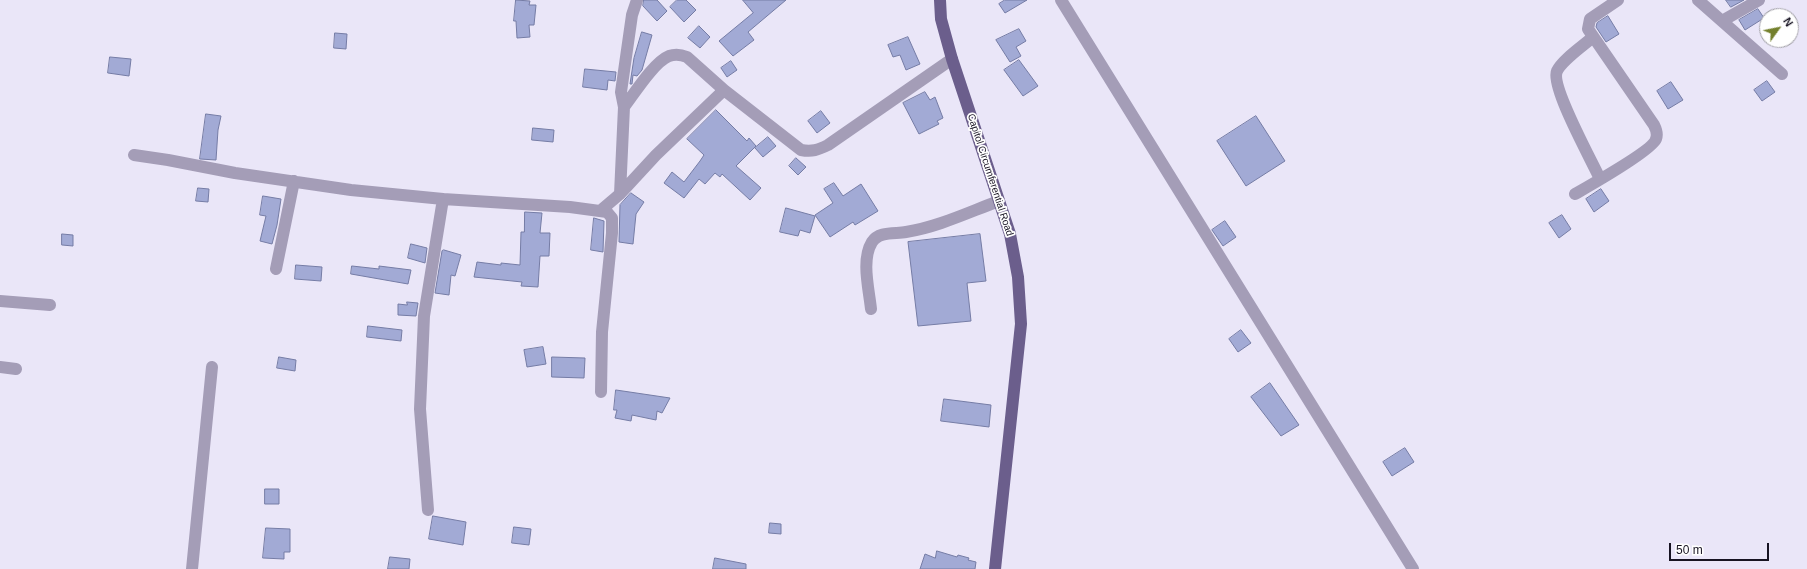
<!DOCTYPE html>
<style>
body{margin:0}
#map{position:relative;width:1807px;height:569px;overflow:hidden;background:#eae6f8;font-family:Arial,sans-serif}
canvas{display:block}
.north{position:absolute;left:1759px;top:8px;width:40px;height:40px;box-sizing:border-box;background:#fff;border:1px solid #a2a1a7;border-radius:50%;rotate:57deg;font-size:11px;font-weight:700;line-height:16px;text-align:center;color:#171322}
.north::after{content:'';display:block;margin:auto;width:14px;height:18px;background:#74802d;clip-path:polygon(50% 0,100% 100%,50% 72%,0 100%)}
.scale{position:absolute;left:1669px;top:543px;width:100px;height:18px;box-sizing:border-box;border:2px solid #171322;border-top:0;padding-left:5px;font-size:12px;line-height:14px;white-space:nowrap;color:#171322;-webkit-text-stroke:3px #fff;paint-order:stroke}
</style>
<div id="map">
<canvas width="1807" height="569"></canvas>
<div class="north">N</div>
<div class="scale">50 m</div>
</div>
<script>
const ctx = document.querySelector('canvas').getContext('2d');
ctx.lineJoin = 'round';
function fillPath(path, color) { ctx.fillStyle = color; ctx.fill(path, 'evenodd'); }
function strokePath(path, color, width, dash) { ctx.strokeStyle = color; ctx.lineWidth = width; ctx.lineCap = dash ? 'butt' : 'round'; ctx.setLineDash(dash || []); ctx.stroke(path); }
function drawText(font, color, halo, rows, align = 'center') {
  ctx.font = font + ' Arial,sans-serif'; ctx.lineWidth = 3.5; ctx.setLineDash([]); ctx.textBaseline = 'middle'; ctx.strokeStyle = halo; ctx.fillStyle = color; for (const [text, x, y, turn = 0] of rows) {
    ctx.save(); ctx.translate(x, y); ctx.rotate((+turn || 0) * Math.PI / 180); ctx.textAlign = isNaN(turn) ? turn : align; if (halo) ctx.strokeText(text, 0, 0); ctx.fillText(text, 0, 0); ctx.restore();
  }
}
const building = new Path2D(`
 M516 0 530 1 529 5H536L534 25H529L530 37 517 38 516 21H514Z
 M644 0H657L667 11 657 21 643 6Z
 M677 0H686L696 10 684 22 670 7Z
 M743 0H786L748 32 754 40 733 56 719 41 753 13Z
 M1005 0H1027L1005 13 999 4Z
 M1726 0H1744L1731 7Z
 M1758 9 1764 18 1745 30 1739 20Z
 M1608 16 1619 34 1606 42 1596 27 1597 23Z
 M699 26 710 37 700 48 688 38Z
 M1019 29 1026 41 1016 47 1021 56 1010 62 996 40Z
 M642 32 652 35 642 70 637 76 633 75 632 84H630L634 58Z
 M335 33 347 34 346 49 334 48Z
 M908 37 920 64 906 70 900 55 893 57 888 45Z
 M110 57 131 59 129 76 108 73Z
 M1019 60 1038 86 1023 96 1004 70Z
 M731 61 737 70 727 77 721 68Z
 M585 69 616 72 615 81 608 80 607 90 583 87Z
 M1767 81 1775 92 1762 101 1754 90Z
 M1671 82 1683 100 1668 109 1657 91Z
 M925 92 930 100 935 97 943 118 937 121 939 124 919 134 903 103Z
 M716 110 747 141 749 138 756 146 736 166 761 188 750 200 722 174 720 177 715 173 705 184 699 179 684 198 664 183 672 172 684 182 700 161 704 155 687 139Z
 M821 111 830 123 817 133 808 121Z
 M206 114 221 116 218 130 216 160 200 159Z
 M1256 116 1285 161 1246 186 1217 141Z
 M533 128 554 130 553 142 532 140Z
 M768 137 776 146 763 157 755 148Z
 M796 158 806 167 798 175 789 166Z
 M834 183 843 196 861 184 878 211 855 225 853 222 830 237 815 215 833 203 824 189Z
 M198 188 209 189 208 202 196 201Z
 M1601 189 1609 201 1594 212 1586 199Z
 M631 193 644 202 636 214 633 244 619 242 620 205Z
 M263 196 281 199 277 225 272 244 260 241 266 216 260 215Z
 M786 208 815 216 810 233 800 230 798 236 780 232Z
 M525 212 542 213 540 233H550L549 256H540L538 287 521 286 522 282 474 277 477 262 501 265V263L520 265 521 232H524Z
 M1562 215 1571 229 1559 238 1549 223Z
 M594 218 604 221 603 252 591 250Z
 M1225 221 1236 237 1223 246 1212 230Z
 M62 234 73 235V246L62 245Z
 M980 234 986 281 967 283 971 321 918 326 908 242Z
 M411 244 427 248 425 263 408 258Z
 M444 250 461 255 455 276 451 275 449 295 435 293 442 251Z
 M296 265 322 267 321 281 295 279Z
 M352 266 379 269V266L411 270 408 284 351 274Z
 M407 302 418 303 416 316 398 315V304L407 305Z
 M368 326 402 330 401 341 367 337Z
 M1241 330 1251 343 1238 352 1229 339Z
 M543 347 546 364 527 367 524 350Z
 M279 357 296 360 295 371 277 368Z
 M552 357 585 358 584 378 552 377Z
 M1270 383 1299 425 1281 436 1251 397Z
 M616 390 670 398 662 413 657 411 656 420 632 415 631 421 615 418 617 410H614Z
 M944 399 991 405 989 427 941 421Z
 M1405 448 1414 462 1392 476 1383 462Z
 M265 489H279V504H265Z
 M433 516 466 522 463 545 429 539Z
 M770 523 781 524V534L769 533Z
 M514 527 531 529 529 545 512 543Z
 M266 528 290 529V552H284V559L263 558Z
 M937 551 957 557 958 555 969 558 968 560 976 562 975 569H920L925 554 935 558Z
 M390 557 410 559 409 569H388Z
 M715 558 746 564V569H713Z`);
fillPath(building, '#a2aad5');
strokePath(building, '#757ca5', 1);
strokePath(new Path2D(`
 M1061 0 1413 569
 M1698 0 1782 74
 M1722 21 1759 0
 M1593 37C1583 46 1562 60 1557 71 1550 86 1592 161 1600 179
 M624 107C634 94 654 62 669 56 675 54 682 55 687 57L724 90 801 150C812 152 818 150 828 145L952 59
 M134 155 168 160 235 173 351 190 443 199 570 207 607 212 612 218V233L602 332 601 392
 M620 194 624 107 621 92 632 15 637 0
 M1575 194C1589 186 1653 150 1656 139 1658 134 1656 129 1654 125L1588 29 1590 19 1618 0
 M600 211 620 194 656 155 724 90
 M276 269 294 181
 M0 301 50 305
 M871 309C869 289 861 260 872 242 879 231 895 234 906 232 938 227 969 212 999 201
 M0 367 16 369
 M428 510 420 409 424 316 443 199
 M192 569 212 367`), '#a49db7', 12);
strokePath(new Path2D(`
 M940 0 941 19 952 59 1010 234 1018 277 1021 324 995 569`), '#6b5e8c', 12);
drawText('10px', '#171322', '#fff', [
 ["Capitol Circumferential Road",990,175,72]
]);
</script>
